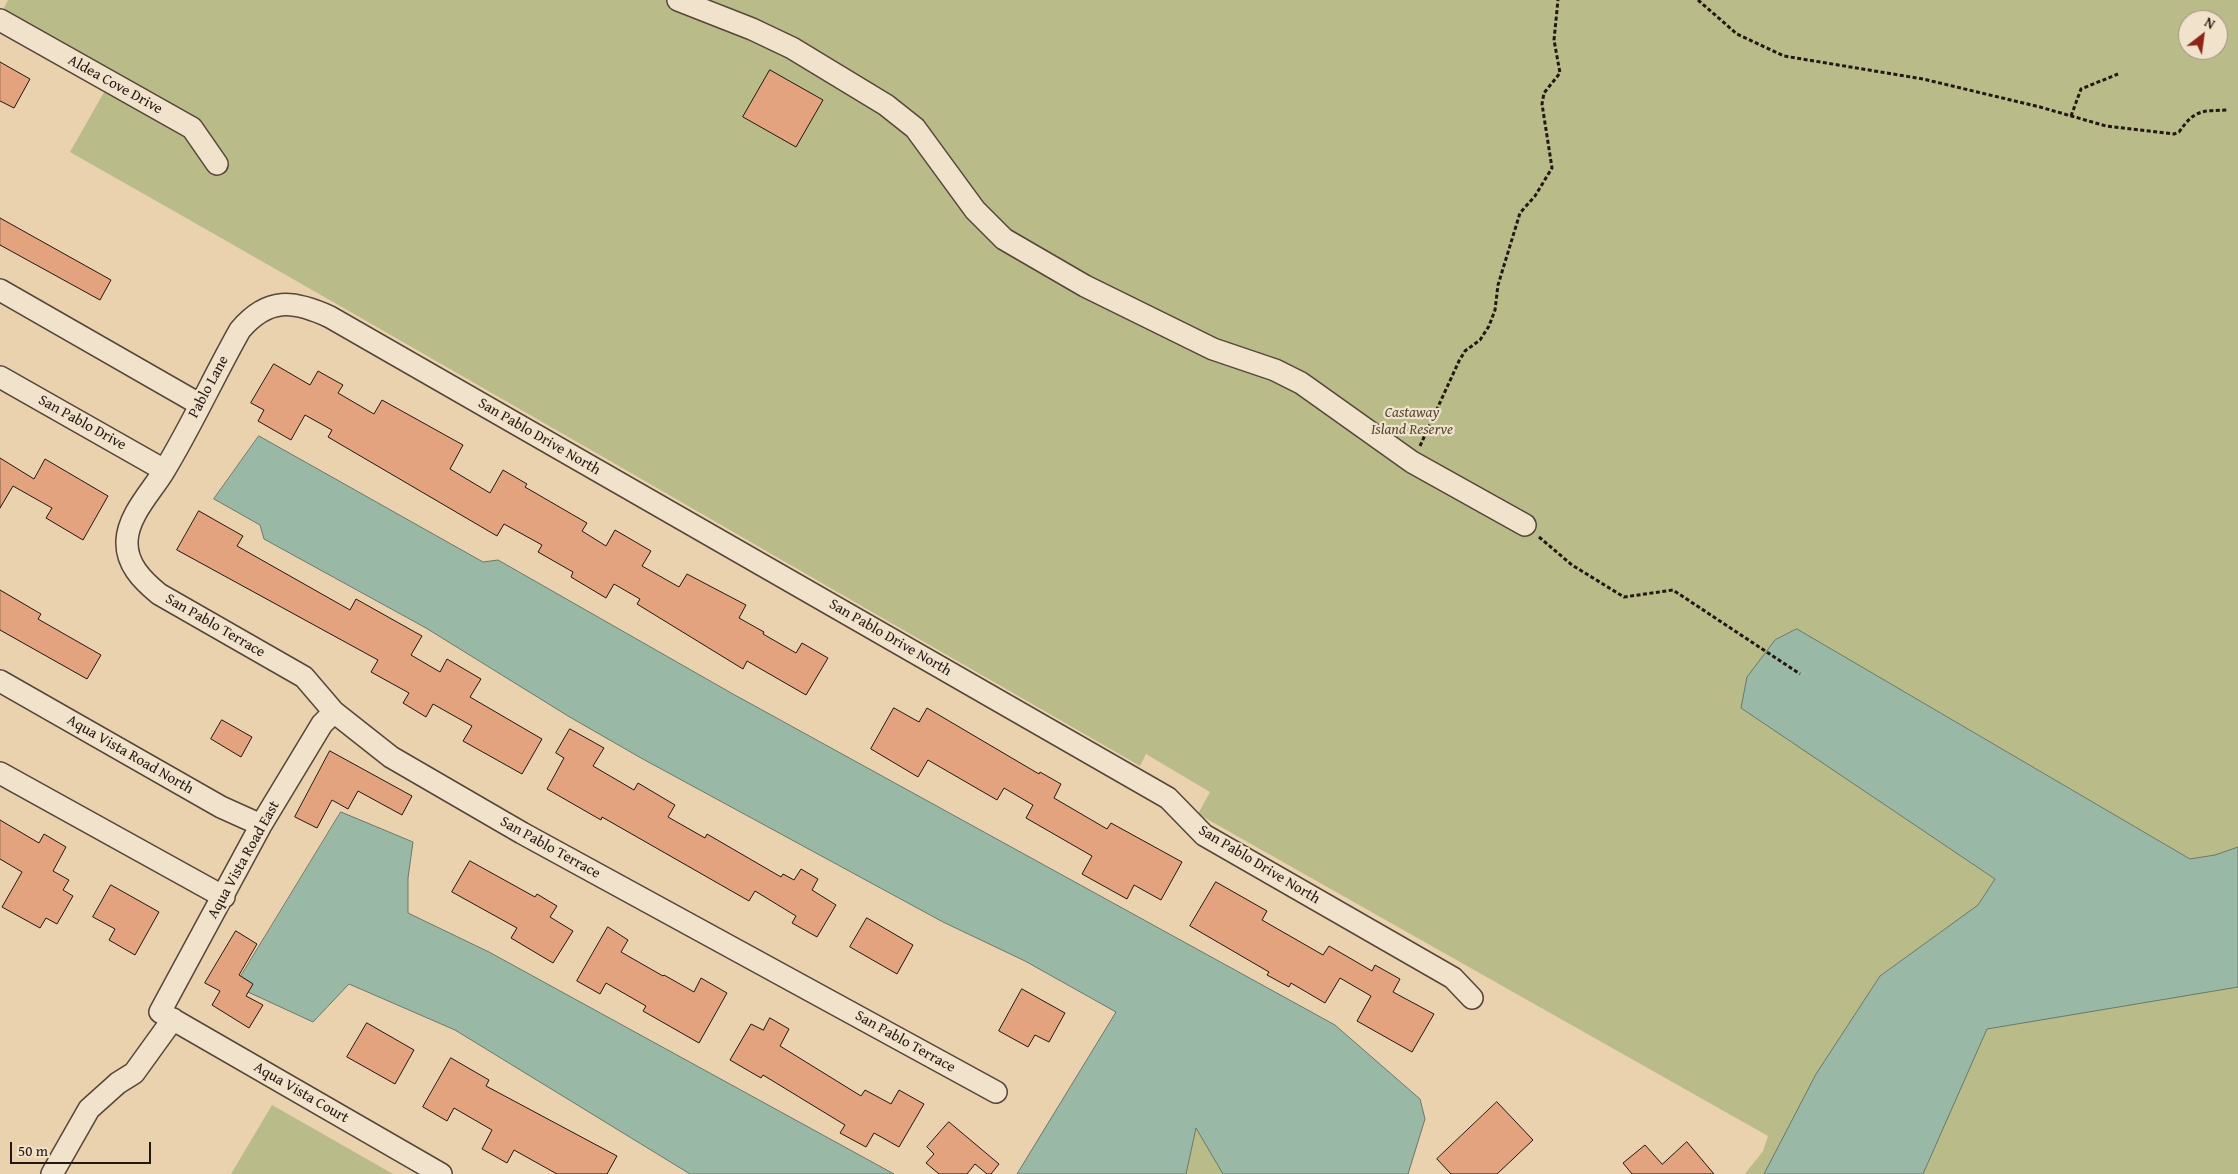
<!DOCTYPE html>
<style>
body{margin:0}
#map{position:relative;width:2238px;height:1174px;overflow:hidden;background:#ead2af;font-family:"Gentium Book Plus",serif}
canvas{display:block}
.north{position:absolute;left:2178px;top:10px;width:50px;height:50px;box-sizing:border-box;background:#f1e2cb;border:1px solid #9f9181;border-radius:50%;rotate:30deg;font-size:14px;font-weight:700;line-height:20px;text-align:center;color:#241712}
.north::after{content:'';display:block;margin:auto;width:18px;height:22px;background:#8f2418;clip-path:polygon(50% 0,100% 100%,50% 72%,0 100%)}
.scale{position:absolute;left:10px;top:1142px;width:141px;height:22px;box-sizing:border-box;border:2px solid #241712;border-top:0;padding-left:6px;font-size:15px;line-height:18px;white-space:nowrap;color:#241712;-webkit-text-stroke:4px #f1e2cb;paint-order:stroke}
</style>
<div id="map">
<canvas width="2238" height="1174"></canvas>
<div class="north">N</div>
<div class="scale">50 m</div>
</div>
<script>
const ctx = document.querySelector('canvas').getContext('2d');
ctx.lineJoin = 'round';
function fillPath(path, color) { ctx.fillStyle = color; ctx.fill(path, 'evenodd'); }
function strokePath(path, color, width, dash) { ctx.strokeStyle = color; ctx.lineWidth = width; ctx.lineCap = dash ? 'butt' : 'round'; ctx.setLineDash(dash || []); ctx.stroke(path); }
function drawText(font, color, halo, rows, align = 'center') {
  ctx.font = font + ' "Gentium Book Plus",serif'; ctx.lineWidth = 4.5; ctx.setLineDash([]); ctx.textBaseline = 'middle'; ctx.strokeStyle = halo; ctx.fillStyle = color; for (const [text, x, y, turn = 0] of rows) {
    ctx.save(); ctx.translate(x, y); ctx.rotate((+turn || 0) * Math.PI / 180); ctx.textAlign = isNaN(turn) ? turn : align; if (halo) ctx.strokeText(text, 0, 0); ctx.fillText(text, 0, 0); ctx.restore();
  }
}
fillPath(new Path2D(`
 M8 0H2238V887L1797 629 1775 640 1741 708 1995 879 1978 905 1880 976 1816 1074 1769 1167 1764 1174H1745L1763 1151 1768 1136 1198 814 1210 792 1146 754 1140 766C783 561 428 355 70 152L115 73 3 10ZM2188 20H2218V50H2188Z
 M2238 987V1174H1923L1986 1029Z
 M272 1105 393 1174H231Z
 M1196 1128 1223 1174H1186Z`), '#b9bb89');
const water = new Path2D(`
 M259 436 483 562 498 560 733 694 1335 1025 1420 1099 1425 1119 1408 1174H1223L1196 1128 1186 1174H1017L1116 1012 1025 961 943 922 641 758 568 716 426 628 264 539 260 525 214 499Z
 M1797 629 2190 859 2215 855 2238 847V987L1987 1029 1923 1174H1764L1816 1074 1880 976 1978 905 1995 879 1741 708 1747 677 1775 640Z
 M341 812 413 842 408 878V913L489 952 894 1174H690L455 1030 349 984 313 1022 235 986Z`);
fillPath(water, '#99b8a5');
strokePath(water, '#6a786a', 1);
const building = new Path2D(`
 M0 62 30 79 14 108 0 101Z
 M770 70 823 100 796 147 743 117Z
 M0 218 111 280 100 300 0 245Z
 M274 364 310 385 318 371 343 385 338 393 374 414 382 400 463 445 450 469 490 493 503 470 527 484 525 487 587 523 582 531 606 546 615 530 651 551 642 566 679 587 687 574 746 605 739 618 764 632 763 634 796 653 802 643 828 658 806 695 747 661 743 669 637 604 640 599 614 584 606 598 571 577 573 572 538 552 542 545 504 524 497 536 328 437 332 430 305 415 291 440 258 421 264 410 251 403Z
 M0 458 34 479 45 459 108 496 83 540 46 518 52 508 13 486 0 508Z
 M199 511 243 536 237 546 350 610 356 599 422 636 411 655 440 672 447 659 481 679 470 697 542 739 522 774 463 741 472 726 433 704 426 717 403 703 409 693 371 672 378 660 177 550Z
 M0 590 41 614 38 619 101 655 87 679 0 630Z
 M894 708 919 722 927 708 1039 774 1040 772 1061 784 1054 798 1107 829 1111 823 1182 862 1161 900 1134 885 1127 899 1082 874 1092 856 1026 818 1033 805 1004 788 997 800 928 760 918 777 871 749Z
 M222 720 252 737 241 757 211 739Z
 M570 729 604 748 593 766 634 790 638 783 675 805 668 817 705 838 707 834 781 877 783 874 794 880 801 869 818 879 812 890 836 905 817 937 792 923 796 916 755 891 749 901 602 817 601 820 547 789 564 758 556 753Z
 M330 751 412 796 402 815 358 791 348 809 332 800 317 828 295 817Z
 M0 820 39 843 44 834 66 847 53 871 69 880 63 890 73 896 57 924 46 918 40 928 2 907 22 872 0 859Z
 M470 861 535 897 537 894 557 906 550 917 573 931 553 963 511 938 517 928 452 892Z
 M1216 882 1267 911 1262 920 1323 955 1329 946 1372 971 1375 965 1400 979 1393 992 1434 1014 1412 1052 1357 1021 1371 996 1340 978 1325 1003 1291 983 1289 987 1267 975 1269 972 1190 926Z
 M111 885 159 912 135 955 109 940 115 929 93 917Z
 M867 918 913 945 897 974 850 947Z
 M608 927 628 940 621 952 663 976 664 975 694 992 701 978 727 993 699 1043 643 1011 646 1006 606 983 600 994 577 981Z
 M236 931 257 944 239 975 253 984 246 996 263 1005 249 1028 212 1005 220 991 205 983Z
 M1022 989 1065 1013 1049 1042 1035 1035 1028 1047 999 1031Z
 M770 1018 789 1029 780 1046 861 1096 865 1090 891 1104 899 1090 924 1104 899 1147 874 1133 866 1147 840 1133 845 1125 763 1075 761 1078 730 1060 751 1024 763 1030Z
 M367 1023 414 1050 395 1084 347 1057Z
 M451 1058 489 1080 486 1086 617 1156 607 1174H557L514 1150 507 1163 482 1149 492 1130 454 1108 447 1121 423 1107Z
 M1497 1102 1533 1140 1497 1174H1451L1437 1159Z
 M949 1122 999 1164 991 1174H987L975 1164 967 1174H939L926 1163 934 1154 927 1147Z
 M1687 1142 1714 1174H1632L1623 1163 1645 1145 1662 1164Z`);
fillPath(building, '#e3a37e');
strokePath(building, '#241712', 1);
const minor = new Path2D(`
 M678 0 752 29 792 48 886 105 915 128 975 210 1004 239 1085 286 1213 349 1275 370 1301 383 1412 462 1525 525
 M0 20 192 128 217 164
 M0 290 199 404
 M0 377 164 470
 M0 681 221 807 261 825
 M334 712 322 724 261 825 160 1012 441 1174
 M0 773 224 897
 M996 1092 522 833 391 757 334 712 304 677 159 594C142 580 126 564 127 541 128 515 152 491 164 471 192 425 214 376 240 330 268 297 293 300 330 317L1168 798 1204 835 1453 978 1472 998
 M52 1174 89 1109 118 1083 134 1073 173 1019`);
strokePath(minor, '#564639', 24);
strokePath(new Path2D(`
 M1698 0 1737 34 1784 56 1923 79 2040 107 2106 126 2174 134 2179 132C2195 109 2202 111 2228 110
 M2071 116 2081 89 2118 74
 M1420 446 1459 361 1465 351 1480 340 1489 326 1495 310 1498 285 1520 213 1535 196 1552 168 1542 104 1544 93 1560 73 1554 40 1558 0
 M1539 537 1572 565 1624 597 1673 590 1800 674`), '#241712', 3, [4, 2.5]);
strokePath(minor, '#f1e2cb', 21);
drawText('15px', '#241712', '#f1e2cb', [
 ["Aldea Cove Drive",115,85,29],
 ["Pablo Lane",209,387,-62],
 ["San Pablo Drive",82,423,29],
 ["San Pablo Drive North",539,437,30],
 ["San Pablo Terrace",215,626,30],
 ["San Pablo Drive North",890,638,30],
 ["Aqua Vista Road North",130,755,30],
 ["San Pablo Terrace",550,848,29],
 ["Aqua Vista Road East",244,860,-61],
 ["San Pablo Drive North",1259,865,31],
 ["San Pablo Terrace",905,1042,29],
 ["Aqua Vista Court",301,1093,30]
]);
drawText('italic 15px', '#514836', '#f1e2cb', [
 ["Castaway",1412,413],
 ["Island Reserve",1412,430]
]);
</script>
